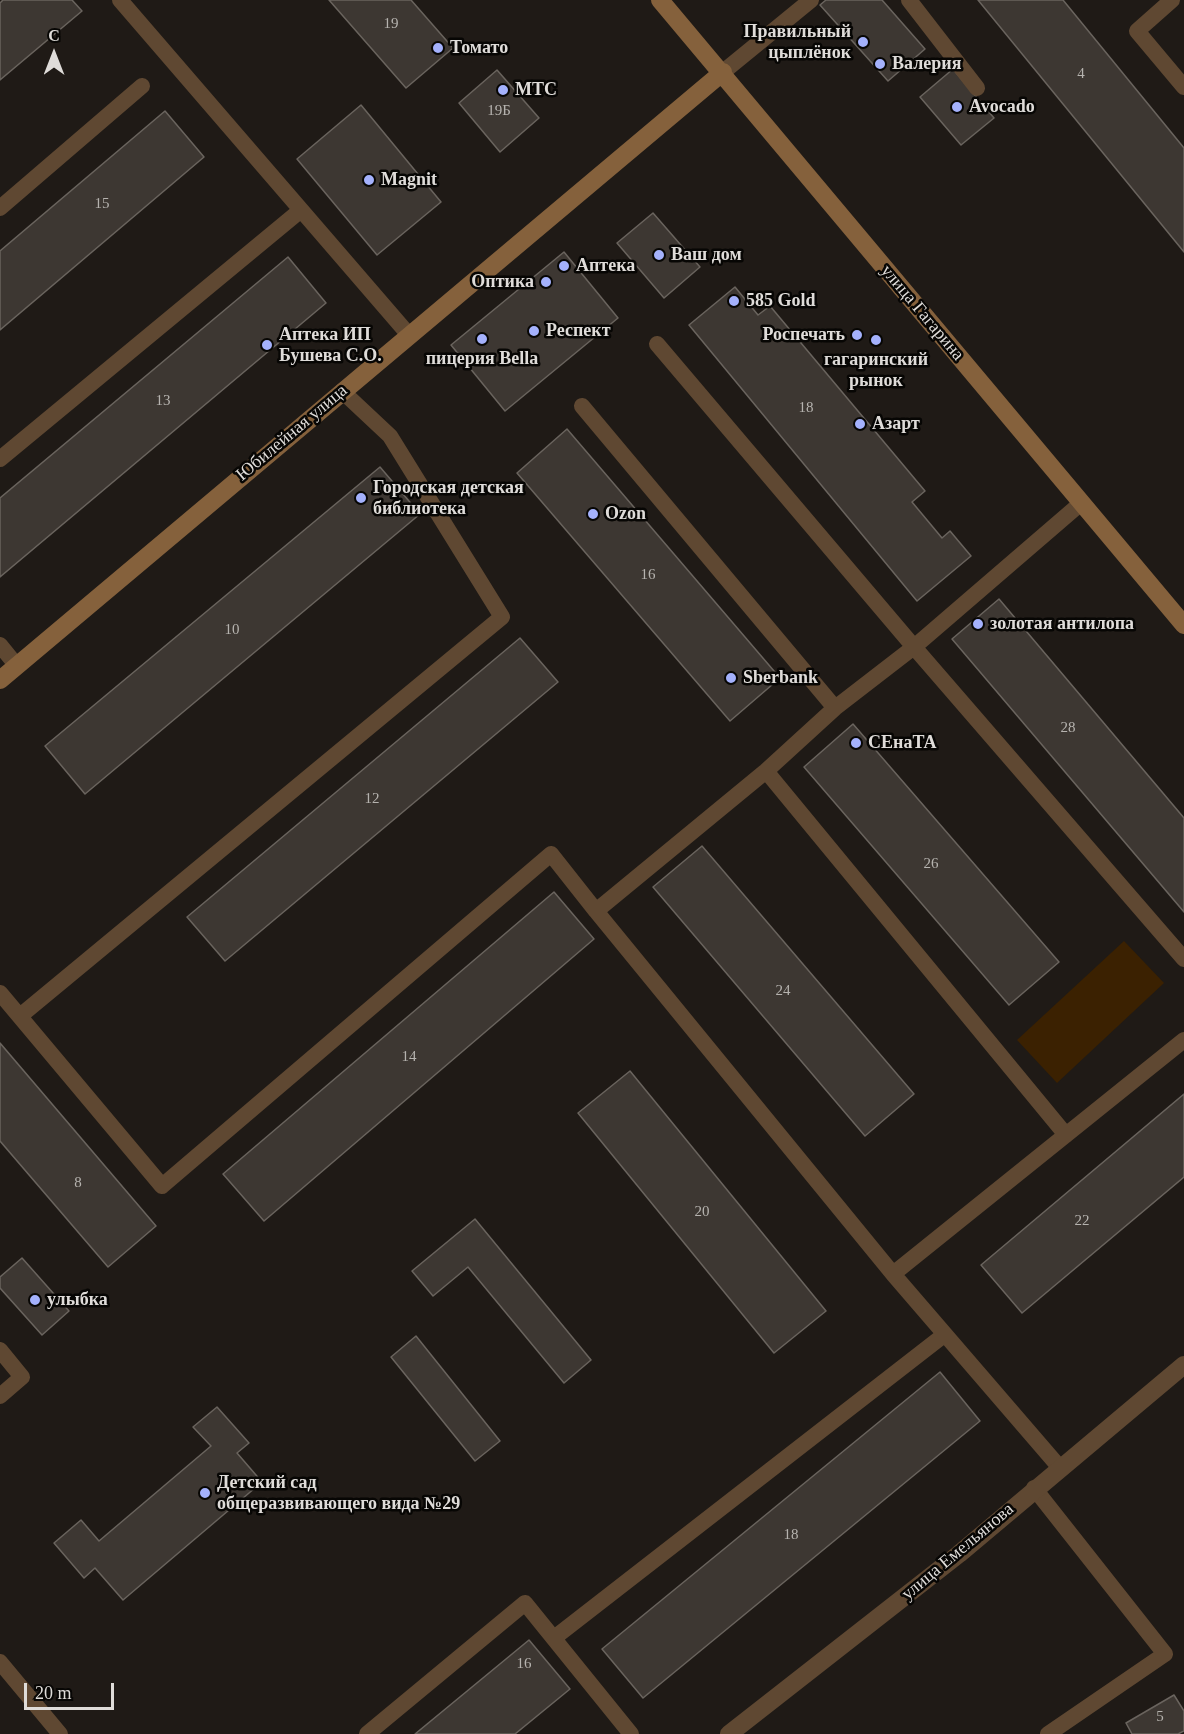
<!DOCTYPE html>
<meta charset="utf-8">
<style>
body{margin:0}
#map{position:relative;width:1184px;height:1734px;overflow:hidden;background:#1f1a16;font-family:Georgia,serif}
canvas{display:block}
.north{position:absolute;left:24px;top:24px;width:60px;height:60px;-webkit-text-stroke:4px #070604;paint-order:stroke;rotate:0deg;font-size:16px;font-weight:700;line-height:24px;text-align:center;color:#dfdcd9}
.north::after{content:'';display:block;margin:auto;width:21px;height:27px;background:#dfdcd9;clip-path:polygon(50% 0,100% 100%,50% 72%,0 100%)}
.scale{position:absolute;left:24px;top:1683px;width:90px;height:27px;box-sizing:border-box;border:3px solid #dfdcd9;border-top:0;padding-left:8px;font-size:18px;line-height:21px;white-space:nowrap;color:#dfdcd9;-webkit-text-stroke:4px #070604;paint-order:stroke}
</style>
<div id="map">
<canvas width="1184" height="1734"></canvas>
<div class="north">С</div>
<div class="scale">20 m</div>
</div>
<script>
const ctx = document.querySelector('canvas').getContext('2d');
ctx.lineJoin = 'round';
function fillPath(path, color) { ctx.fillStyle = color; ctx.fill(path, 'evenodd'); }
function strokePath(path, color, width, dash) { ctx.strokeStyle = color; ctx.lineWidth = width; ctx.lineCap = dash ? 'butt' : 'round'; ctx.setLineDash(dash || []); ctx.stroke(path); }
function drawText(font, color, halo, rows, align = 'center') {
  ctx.font = font + ' Georgia,serif'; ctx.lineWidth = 5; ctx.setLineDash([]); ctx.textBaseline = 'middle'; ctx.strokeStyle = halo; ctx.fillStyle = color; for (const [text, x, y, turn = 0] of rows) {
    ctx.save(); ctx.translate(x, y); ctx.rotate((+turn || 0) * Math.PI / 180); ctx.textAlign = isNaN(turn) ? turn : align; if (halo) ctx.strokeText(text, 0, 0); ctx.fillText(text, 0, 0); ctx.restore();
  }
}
fillPath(new Path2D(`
 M1124 941 1164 983 1057 1083 1017 1040Z`), '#3b2101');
const building = new Path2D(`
 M3 0H72L82 11 0 80V3Z
 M329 0H411L453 48 406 88Z
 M826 0H882L925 49 888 81 820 5Z
 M978 0H1063L1184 148V252Z
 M953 69 994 118 961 145 920 97Z
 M497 70 539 118 500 152 459 103Z
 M361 105 441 202 377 255 297 159Z
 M165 111 204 157 0 330V251Z
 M653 213 700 267 664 298 617 243Z
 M564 252 618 318 505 411 451 345Z
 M288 257 326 303 0 577V498Z
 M735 287 758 315 770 306 925 491 912 502 942 538 950 531 971 556 917 601 689 325Z
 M567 429 780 678 730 721 517 473Z
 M380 467 420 514 85 794 45 746Z
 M999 599 1184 818V912L952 639Z
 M520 638 558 682 225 961 187 917Z
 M853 724 1059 962 1009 1005 804 767Z
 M702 846 914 1094 865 1136 653 887Z
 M554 892 594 939 264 1221 223 1174Z
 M0 1043 156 1226 108 1267 0 1141Z
 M630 1071 826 1311 774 1353 578 1113Z
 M1184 1094V1177L1022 1313 981 1265Z
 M475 1219 591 1360 564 1383 468 1267 433 1296 412 1271Z
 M22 1258 69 1311 42 1335 0 1288V1277Z
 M416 1336 500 1441 475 1461 391 1357Z
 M940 1372 980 1421 643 1698 602 1649Z
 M217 1407 249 1443 237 1453 262 1482 123 1600 95 1568 84 1578 54 1543 81 1520 99 1541 211 1446 193 1427Z
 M529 1640 570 1689 515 1734H415Z
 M1174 1695 1184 1711V1731L1178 1734H1132L1126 1723Z`);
fillPath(building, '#3d3732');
strokePath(building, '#6a645e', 1.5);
strokePath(new Path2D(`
 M120 0 409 335
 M909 0 977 88
 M1172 0 1137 31 1184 87
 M723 72 811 0
 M0 208 142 86
 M657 344 914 647 1184 959
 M582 406 835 708
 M0 459 301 210
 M0 645 17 666
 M766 771 1066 1135
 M596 911 893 1274 1061 1469
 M0 993 162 1186 551 854 596 911 766 771 835 708 914 647 1080 504
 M20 1016 502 617 390 436 342 391
 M893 1274 1184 1040
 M0 1350 22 1377 0 1396
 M1034 1488 1165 1654 1048 1734
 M554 1638 944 1335
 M0 1662 60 1734
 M367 1734 525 1603 631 1734`), '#5f4832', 16);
strokePath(new Path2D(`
 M729 1734 959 1554 1184 1365`), '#5f4832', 18);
strokePath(new Path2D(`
 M660 0 1184 625
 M0 680 723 72`), '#85613c', 18);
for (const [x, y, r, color] of [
 [863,42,6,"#a4b1fc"],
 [438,48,6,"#a4b1fc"],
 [880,64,6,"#a4b1fc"],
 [503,90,6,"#a4b1fc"],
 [957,107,6,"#a4b1fc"],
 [369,180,6,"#a4b1fc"],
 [659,255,6,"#a4b1fc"],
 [564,266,6,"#a4b1fc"],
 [546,282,6,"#a4b1fc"],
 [734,301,6,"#a4b1fc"],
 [534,331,6,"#a4b1fc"],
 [857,335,6,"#a4b1fc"],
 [482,339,6,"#a4b1fc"],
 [876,340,6,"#a4b1fc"],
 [267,345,6,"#a4b1fc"],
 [860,424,6,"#a4b1fc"],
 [361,498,6,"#a4b1fc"],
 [593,514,6,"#a4b1fc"],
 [978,624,6,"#a4b1fc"],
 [731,678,6,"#a4b1fc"],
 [856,743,6,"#a4b1fc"],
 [35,1300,6,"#a4b1fc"],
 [205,1493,6,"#a4b1fc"]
]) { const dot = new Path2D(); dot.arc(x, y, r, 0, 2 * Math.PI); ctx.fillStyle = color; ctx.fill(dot); strokePath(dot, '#070604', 2); }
drawText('15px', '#b6b3af', null, [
 ["19",391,24],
 ["4",1081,74],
 ["19Б",499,111],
 ["15",102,204],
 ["13",163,401],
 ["18",806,408],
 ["16",648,575],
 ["10",232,630],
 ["28",1068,728],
 ["12",372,799],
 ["26",931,864],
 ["24",783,991],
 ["14",409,1057],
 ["8",78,1183],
 ["20",702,1212],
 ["22",1082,1221],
 ["18",791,1535],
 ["16",524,1664],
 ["5",1160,1717]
]);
drawText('bold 18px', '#dfdcd9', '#070604', [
 ["Правильный",851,32,"right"],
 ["цыплёнок",851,53,"right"],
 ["Томато",450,48],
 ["Валерия",892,64],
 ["МТС",515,90],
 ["Avocado",969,107],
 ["Magnit",381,180],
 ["Ваш дом",671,255],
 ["Аптека",576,266],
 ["Оптика",534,282,"right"],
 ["585 Gold",746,301],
 ["Респект",546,331],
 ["Аптека ИП",279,335],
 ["Бушева С.О.",279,356],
 ["Роспечать",845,335,"right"],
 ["пицерия Bella",482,359,"center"],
 ["гагаринский",876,360,"center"],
 ["рынок",876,381,"center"],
 ["Азарт",872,424],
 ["Городская детская",373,488],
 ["библиотека",373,509],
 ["Ozon",605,514],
 ["золотая антилопа",990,624],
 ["Sberbank",743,678],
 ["СЕнаТА",868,743],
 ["улыбка",47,1300],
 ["Детский сад",217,1483],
 ["общеразвивающего вида №29",217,1504]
], 'left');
drawText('18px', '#dfdcd9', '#070604', [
 ["улица Гагарина",922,313,50],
 ["Юбилейная улица",292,433,-40],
 ["улица Емельянова",958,1552,-40]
]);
</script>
